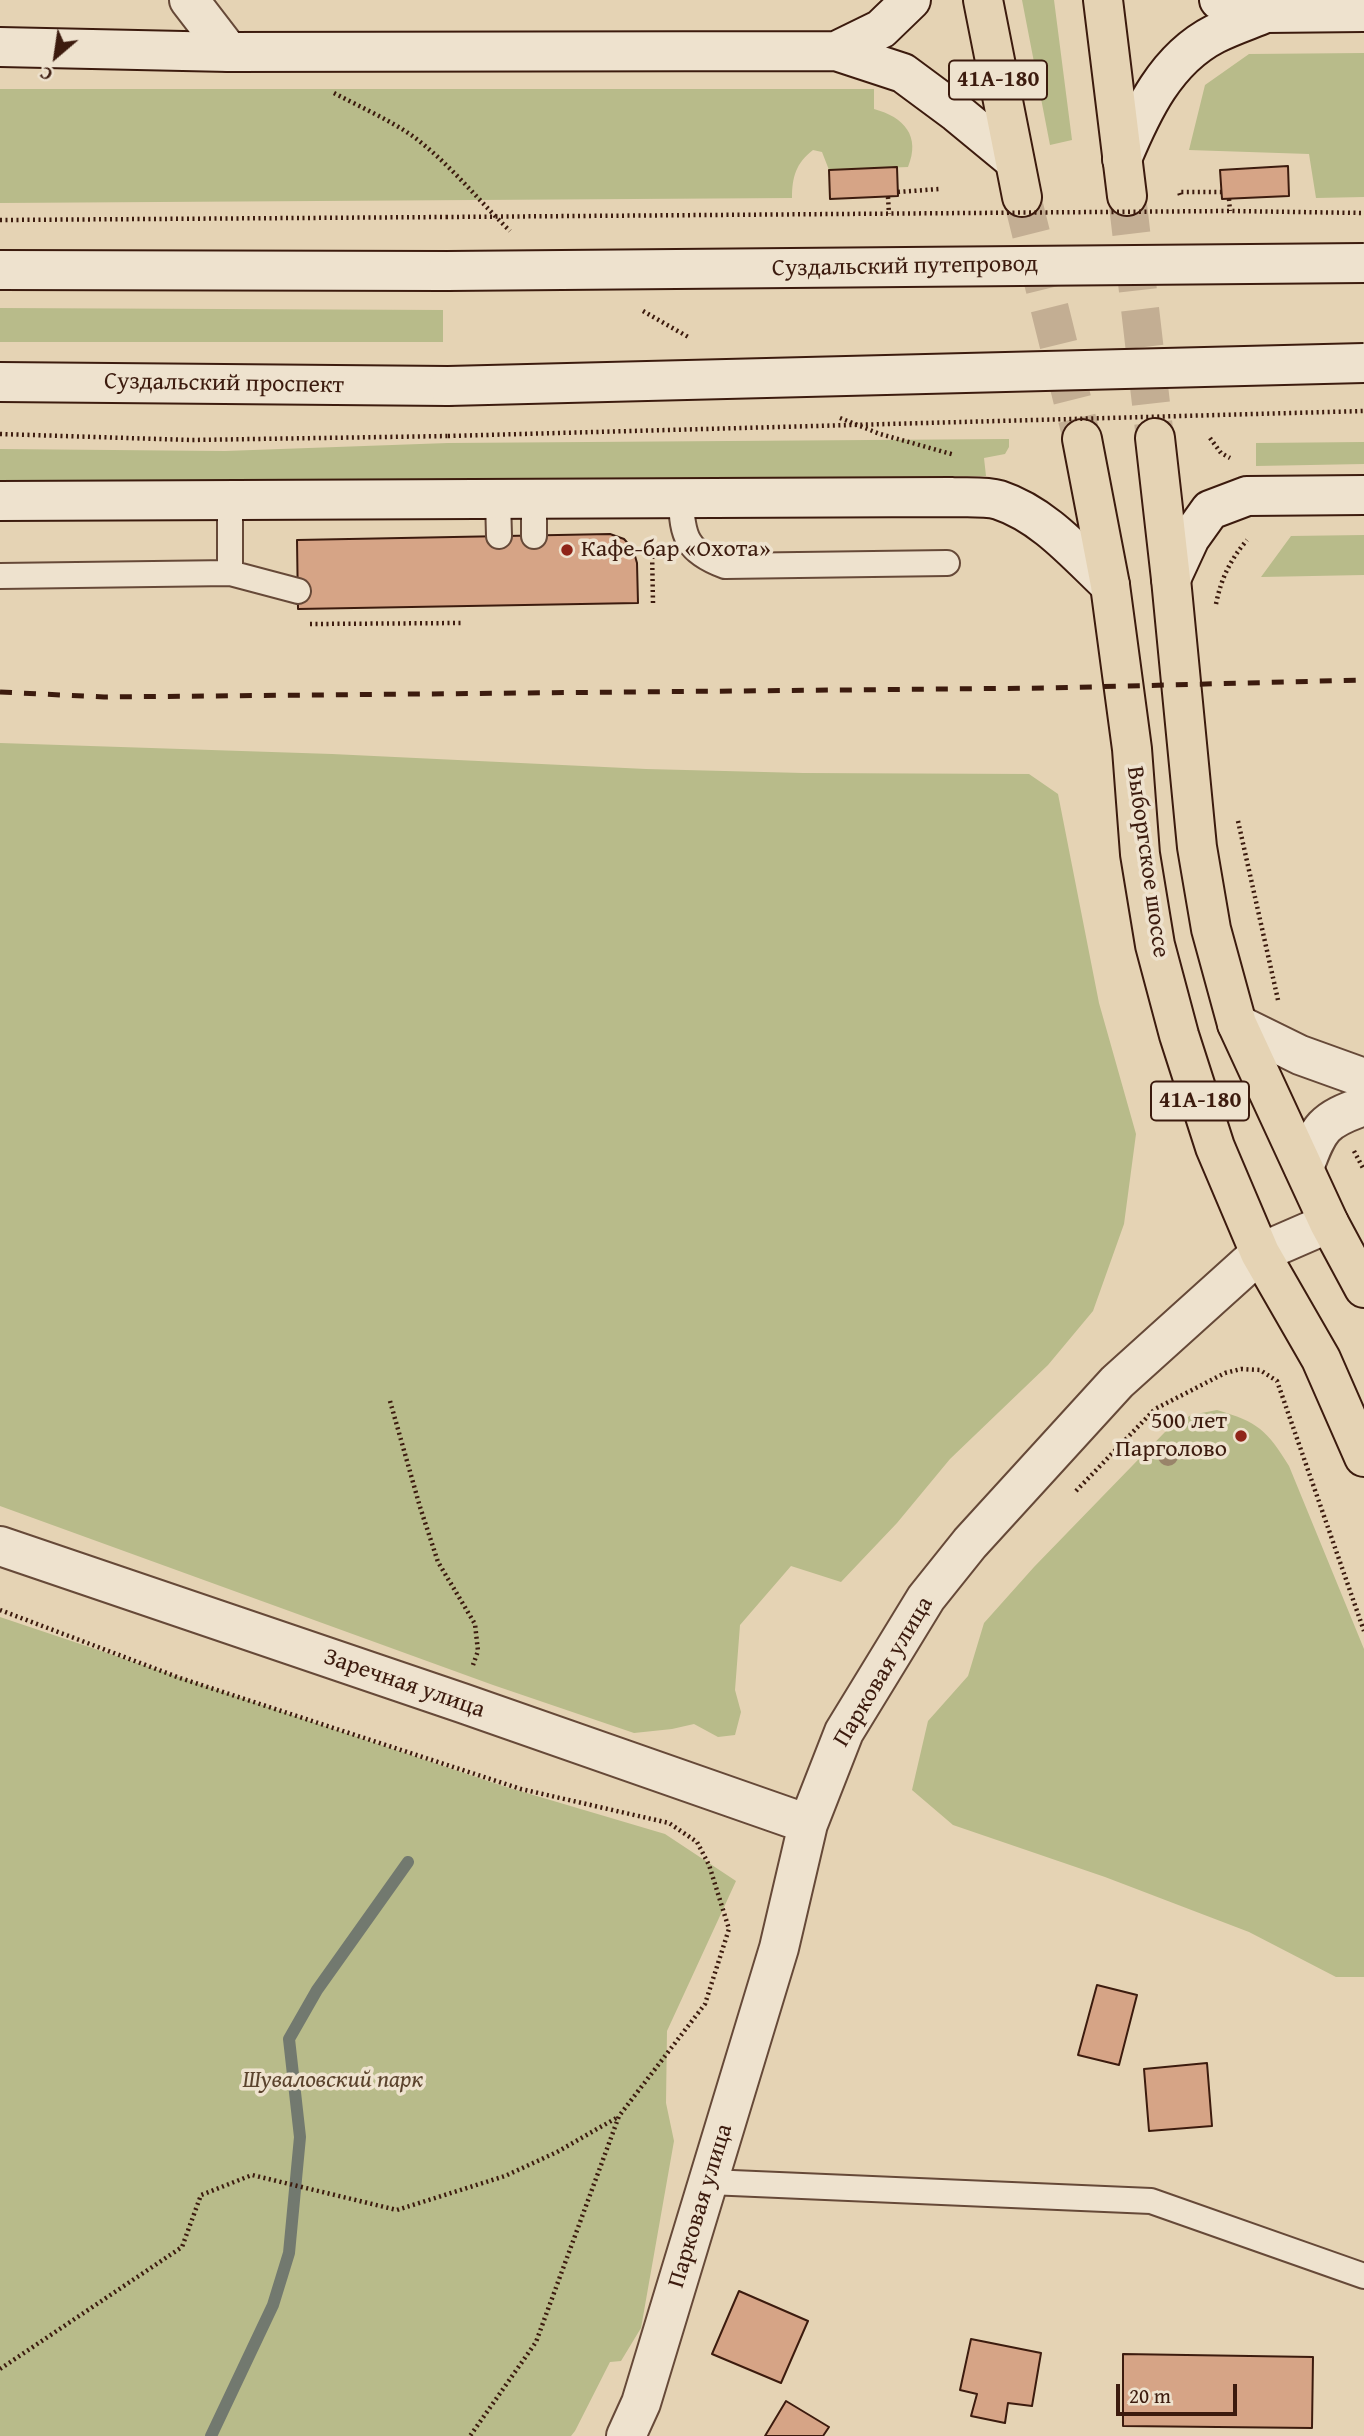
<!DOCTYPE html>
<meta charset="utf-8">
<style>
body{margin:0}
#map{position:relative;width:1364px;height:2436px;overflow:hidden;background:#e5d3b4;font-family:"Gentium Book Plus",serif}
canvas{display:block}
.north{position:absolute;left:21px;top:21px;width:70px;height:70px;-webkit-text-stroke:5px #eee2ce;paint-order:stroke;rotate:209deg;font-size:19px;font-weight:700;line-height:28px;text-align:center;color:#3c1b0e}
.north::after{content:'';display:block;margin:auto;width:24px;height:32px;background:#3c1b0e;clip-path:polygon(50% 0,100% 100%,50% 72%,0 100%)}
.scale{position:absolute;left:1116px;top:2384px;width:121px;height:32px;box-sizing:border-box;border:4px solid #3c1b0e;border-top:0;padding-left:9px;font-size:21px;line-height:24px;white-space:nowrap;color:#3c1b0e;-webkit-text-stroke:5px #eee2ce;paint-order:stroke}
</style>
<div id="map">
<canvas width="1364" height="2436"></canvas>
<div class="north">С</div>
<div class="scale">20 m</div>
</div>
<script>
const ctx = document.querySelector('canvas').getContext('2d');
ctx.lineJoin = 'round';
function fillPath(path, color) { ctx.fillStyle = color; ctx.fill(path, 'evenodd'); }
function strokePath(path, color, width, dash) { ctx.strokeStyle = color; ctx.lineWidth = width; ctx.lineCap = dash ? 'butt' : 'round'; ctx.setLineDash(dash || []); ctx.stroke(path); }
function drawText(font, color, halo, rows, align = 'center') {
  ctx.font = font + ' "Gentium Book Plus",serif'; ctx.lineWidth = 7; ctx.setLineDash([]); ctx.textBaseline = 'middle'; ctx.strokeStyle = halo; ctx.fillStyle = color; for (const [text, x, y, turn = 0] of rows) {
    ctx.save(); ctx.translate(x, y); ctx.rotate((+turn || 0) * Math.PI / 180); ctx.textAlign = isNaN(turn) ? turn : align; if (halo) ctx.strokeText(text, 0, 0); ctx.fillText(text, 0, 0); ctx.restore();
  }
}
fillPath(new Path2D(`
 M1022 0H1054L1072 140 1050 145Z
 M1364 53V197L1316 198 1309 154 1189 150 1205 85 1249 54Z
 M0 89H874V109C904 117 921 136 908 167L829 170 822 152 813 150C796 163 792 177 792 198L0 203Z
 M0 308 443 310V342H0Z
 M1009 439V447L1005 454 984 458 986 476 535 483 0 481V449L225 451 448 443Z
 M1364 442V464L1256 466V443Z
 M1364 535V575L1261 577 1291 536Z
 M0 743 332 754 646 769 803 773 1029 774 1058 794 1099 1003 1136 1134 1124 1224 1093 1311 1048 1365 950 1459 897 1523 841 1582 791 1566 740 1625 735 1690 741 1712 735 1735 718 1737 694 1724 672 1729 634 1733 493 1685 0 1506Z
 M1217 1410C1258 1422 1267 1430 1289 1466L1364 1649V1977H1336L1249 1932 1105 1877 953 1825 912 1790 928 1721 968 1676 984 1623 1034 1567 1165 1432 1191 1415Z
 M0 1617 503 1786 665 1834 736 1881 667 2031 666 2103 674 2141 641 2328 621 2361 610 2362 575 2431 571 2436H0Z`), '#b8bb8a');
strokePath(new Path2D(`
 M211 2436 273 2305 289 2253 300 2137 289 2039 317 1990 408 1862`), '#72796f', 12);
const building = new Path2D(`
 M1288 166 1289 196 1222 199 1220 170Z
 M897 167 898 196 830 199 829 170Z
 M610 534 624 539 633 549 637 563 638 603 298 609 297 540Z
 M1097 1985 1137 1995 1119 2065 1078 2055Z
 M1207 2063 1212 2126 1149 2131 1144 2069Z
 M739 2291 808 2321 781 2383 712 2354Z
 M971 2339 1041 2353 1032 2406 1008 2403 1005 2423 971 2416 977 2394 960 2390Z
 M1123 2354 1313 2357 1312 2428 1123 2426Z
 M786 2401 829 2427 823 2436H765Z`);
fillPath(building, '#d6a486');
strokePath(building, '#3c1b0e', 2);
strokePath(new Path2D(`
 M1127 196 1155 438
 M1022 197 1082 439`), '#c3ae93', 38, [38, 19]);
const service = new Path2D(`
 M681 499C682 537 687 552 725 566L947 563
 M498 500 499 536
 M534 500V536
 M230 501V573
 M0 576 230 573 298 591
 M709 2182 1151 2201 1364 2276`);
const minor = new Path2D(`
 M189 0 229 52
 M1237 1024 1300 1055 1364 1078
 M1304 1168C1319 1127 1323 1120 1364 1106`);
const tertiary = new Path2D(`
 M0 1546 462 1703 808 1824
 M626 2436 641 2403 779 1948 808 1824 844 1732 926 1598 970 1543 1117 1382 1260 1253 1329 1223`);
const secondary = new Path2D(`
 M1219 0 1266 13 1364 12
 M0 47 229 52 836 51 903 73 957 113 1014 160
 M836 51 881 29 911 0
 M1122 159C1142 111 1166 59 1215 34 1231 26 1249 20 1266 13
 M0 270 447 271
 M0 382 448 386
 M0 501 951 497C966 498 985 496 999 500 1044 515 1076 553 1110 585
 M1171 579 1190 538 1210 510 1247 496 1364 495`);
const primary = new Path2D(`
 M983 0 1022 197
 M1103 0 1127 196
 M1155 438 1171 579 1197 847 1211 929 1237 1024 1329 1223 1364 1288
 M1082 439 1110 585 1132 749 1140 854 1155 945 1179 1035 1215 1147 1260 1253 1321 1359 1364 1457`);
strokePath(service, '#664938', 28);
strokePath(minor, '#664938', 42);
strokePath(tertiary, '#664938', 42);
strokePath(secondary, '#3c1b0e', 42);
strokePath(primary, '#3c1b0e', 42);
strokePath(new Path2D(`
 M334 93C360 107 390 120 414 137 450 164 478 200 510 231
 M898 192 939 189
 M1180 195 1179 192H1221
 M888 197 889 214
 M1229 199 1230 211
 M0 220 446 217
 M643 311 690 338
 M840 418 880 434 955 455
 M0 434 191 440 448 436
 M1210 438 1221 453 1230 458
 M653 603 652 550H658
 M1216 604C1221 579 1230 560 1247 540
 M310 624 463 623
 M1238 821 1278 1000
 M1354 1151 1364 1170
 M390 1401 420 1507 438 1562 475 1624 478 1651 473 1665
 M1076 1491 1155 1409 1225 1373 1241 1369 1260 1370 1277 1381 1364 1631
 M0 1610 180 1678 521 1789 669 1823 697 1842 709 1865 729 1929 705 2004 619 2116 536 2342 470 2436
 M0 2369 182 2247 201 2195 252 2175 397 2210 505 2176 557 2152 618 2117`), '#3c1b0e', 4.5, [2, 3.5]);
strokePath(service, '#eee2ce', 24);
strokePath(minor, '#eee2ce', 38);
strokePath(tertiary, '#eee2ce', 38);
strokePath(secondary, '#eee2ce', 38);
strokePath(primary, '#e5d3b4', 38);
strokePath(new Path2D(`
 M0 692 104 697 1049 688 1364 680`), '#3c1b0e', 5, [12, 12]);
const secondaryBridge = new Path2D(`
 M447 271 1364 263
 M448 386 1364 363`);
strokePath(secondaryBridge, '#3c1b0e', 42, []);
strokePath(new Path2D(`
 M446 217 1230 211 1364 213
 M448 436 1364 411`), '#3c1b0e', 4.5, [2, 3.5]);
strokePath(secondaryBridge, '#eee2ce', 38);
ctx.fillStyle = '#99846a';
for (const [x, y] of [
 [1168,1456]
]) { ctx.beginPath(); ctx.arc(x, y, 10, 0, 2 * Math.PI); ctx.fill(); }
for (const [x, y, r, color] of [
 [567,550,7,"#8f2418"],
 [1241,1436,7,"#8f2418"]
]) { const dot = new Path2D(); dot.arc(x, y, r, 0, 2 * Math.PI); ctx.fillStyle = color; ctx.fill(dot); strokePath(dot, '#eee2ce', 2.5); }
for (const [x, y, w] of [
 [998,80,98],
 [1200,1101,98]
]) { const box = new Path2D(); box.roundRect(x - w / 2, y - 19.5, w, 39, 5); ctx.fillStyle = '#eee2ce'; ctx.fill(box); strokePath(box, '#3c1b0e', 2); }
drawText('bold 23px', '#3c1b0e', null, [
 ["41А-180",998,80],
 ["41А-180",1200,1101]
]);
drawText('24px', '#3c1b0e', '#eee2ce', [
 ["Суздальский путепровод",905,267,-1],
 ["Суздальский проспект",224,384,1],
 ["Выборгское шоссе",1147,862,82],
 ["Парковая улица",884,1672,-59],
 ["Заречная улица",404,1684,19],
 ["Парковая улица",701,2206,-73]
]);
drawText('24px', '#3c1b0e', '#eee2ce', [
 ["Кафе-бар «Охота»",581,550],
 ["500 лет",1227,1422,"right"],
 ["Парголово",1227,1450,"right"]
], 'left');
drawText('italic 24px', '#5b432d', '#eee2ce', [
 ["Шуваловский парк",333,2081]
]);
</script>
